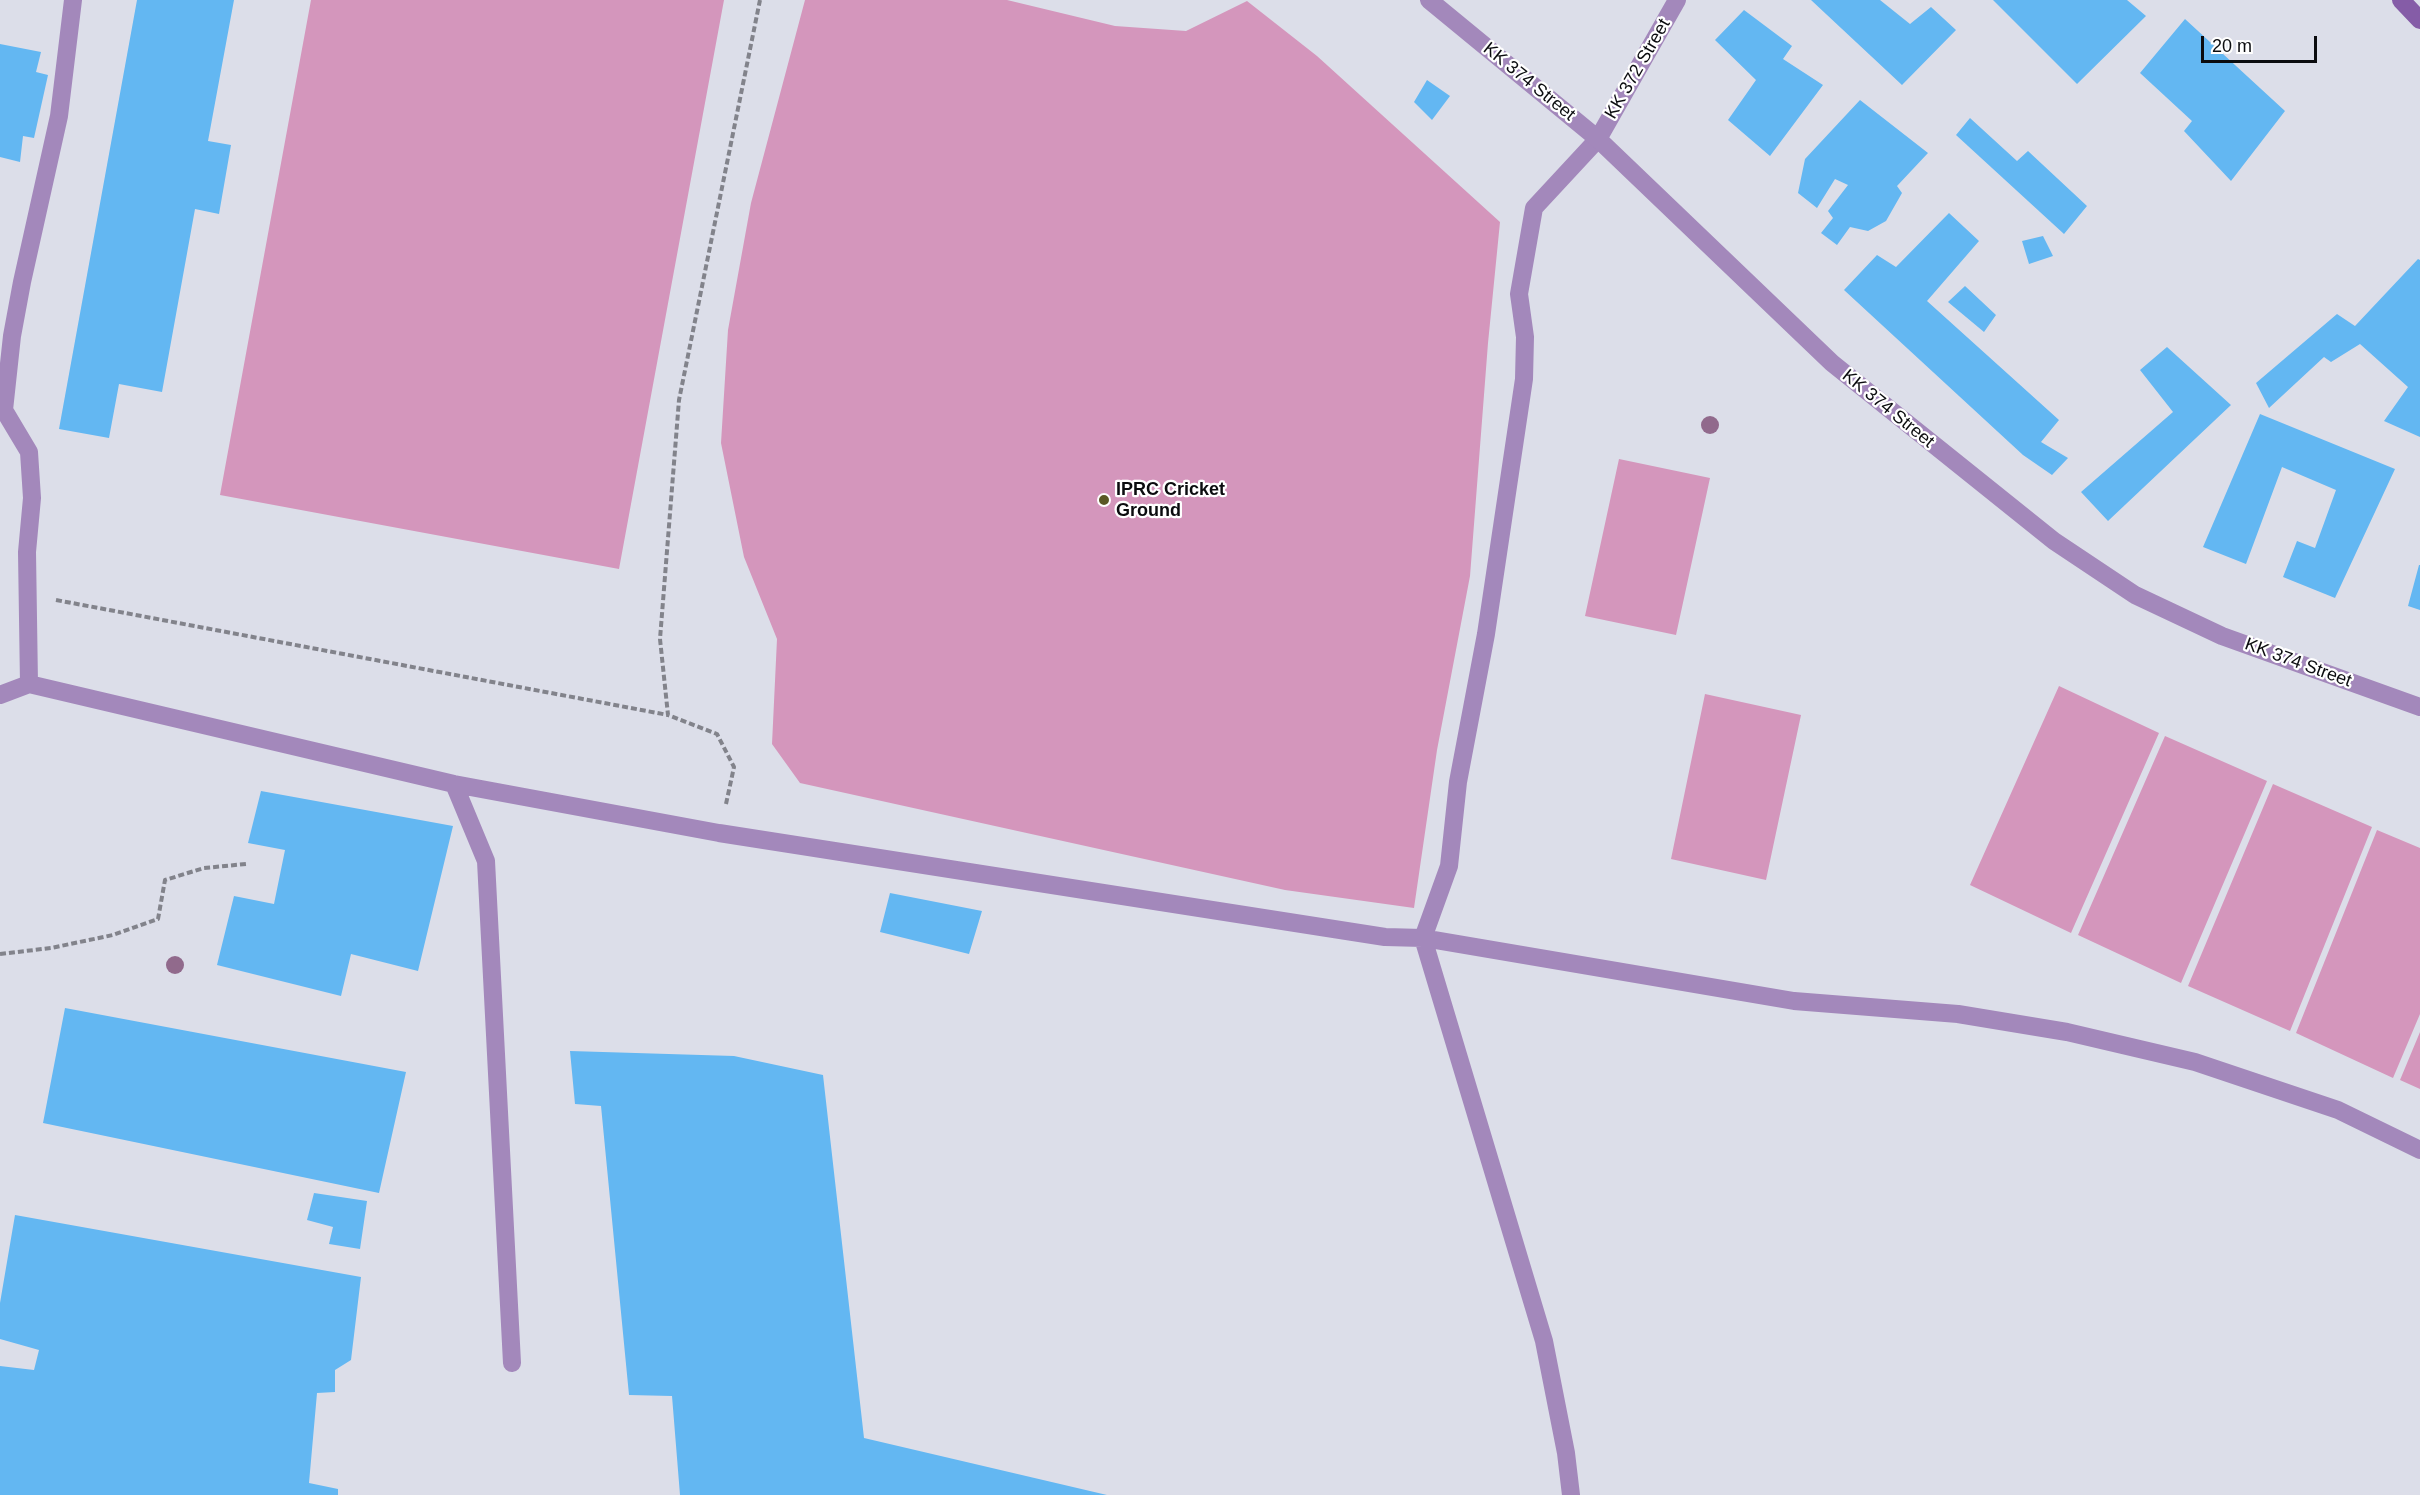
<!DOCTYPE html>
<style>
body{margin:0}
#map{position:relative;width:2420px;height:1495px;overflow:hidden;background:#dcdee9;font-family:Helvetica,sans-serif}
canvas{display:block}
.scale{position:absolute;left:2201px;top:36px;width:116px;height:27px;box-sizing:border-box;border:3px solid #0b0c0f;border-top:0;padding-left:8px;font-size:18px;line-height:21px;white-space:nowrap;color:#0b0c0f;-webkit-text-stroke:4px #fff;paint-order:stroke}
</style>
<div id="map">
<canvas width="2420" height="1495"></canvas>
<div class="scale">20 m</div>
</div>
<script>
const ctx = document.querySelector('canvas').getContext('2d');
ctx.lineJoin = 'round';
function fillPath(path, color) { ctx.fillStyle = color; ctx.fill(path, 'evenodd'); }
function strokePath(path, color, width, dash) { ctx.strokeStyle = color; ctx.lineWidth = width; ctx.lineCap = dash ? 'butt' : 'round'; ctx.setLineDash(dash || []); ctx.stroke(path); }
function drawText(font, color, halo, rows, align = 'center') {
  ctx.font = font + ' Helvetica,sans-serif'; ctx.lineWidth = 4.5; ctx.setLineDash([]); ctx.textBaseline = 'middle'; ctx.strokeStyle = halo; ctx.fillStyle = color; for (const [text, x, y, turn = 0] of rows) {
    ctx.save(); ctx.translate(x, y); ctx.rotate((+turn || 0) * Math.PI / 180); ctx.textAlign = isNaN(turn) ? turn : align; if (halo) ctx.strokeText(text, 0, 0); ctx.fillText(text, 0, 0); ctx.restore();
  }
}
fillPath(new Path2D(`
 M311 0H724L619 569 220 495Z
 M805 0H1007L1115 26 1186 31 1247 1 1317 56 1500 222 1488 343 1470 576 1437 750 1414 908 1285 890 800 783 772 744 777 639 744 557 721 443 728 330 751 203Z
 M1619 459 1710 478 1676 635 1585 616Z
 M2059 686 2159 733 2071 933 1970 885Z
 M1705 694 1801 715 1766 880 1671 859Z
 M2165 736 2267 781 2181 983 2078 935Z
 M2273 784 2372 827 2290 1031 2188 986Z
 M2377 830 2420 848V1014L2393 1078 2296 1033Z
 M2420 1032V1089L2400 1080Z`), '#d496bc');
fillPath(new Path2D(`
 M137 0H234L208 141 231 145 219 214 195 209 162 392 119 384 109 438 59 429Z
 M1811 0H1880L1910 24 1931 7 1956 30 1902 85Z
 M1993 0H2127L2146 16 2077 84Z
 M1744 10 1792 46 1783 59 1823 85 1770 156 1728 120 1756 80 1715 40Z
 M2185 19 2285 111 2231 181 2184 131 2192 121 2140 73Z
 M0 44 41 52 36 72 48 75 34 138 23 136 20 162 0 157Z
 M1427 80 1450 96 1432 120 1414 102Z
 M1860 100 1928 153 1897 186 1902 193 1886 221 1868 231 1850 227 1837 245 1821 233 1833 218 1828 211 1848 185 1835 179 1817 208 1798 193 1805 159Z
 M1970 118 2017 161 2028 151 2087 206 2064 234 1956 135Z
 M1949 213 1979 241 1927 301 2059 420 2041 442 2068 458 2052 475 2023 455 1844 290 1877 255 1896 267Z
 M2043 236 2053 256 2029 264 2022 241Z
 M2418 259 2420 260V437L2384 421 2408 387 2360 344 2331 362 2324 357 2269 408 2256 383 2337 314 2355 326Z
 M1965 286 1996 315 1984 332 1948 302Z
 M2167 347 2231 405 2108 521 2081 492 2173 412 2140 370Z
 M2260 414 2395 469 2335 598 2283 577 2297 541 2315 548 2336 490 2282 467 2246 564 2203 547Z
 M2419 565H2420V610L2408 606Z
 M261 791 453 826 418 971 351 954 341 996 217 965 234 896 274 904 285 850 248 843Z
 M890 893 982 911 969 954 880 932Z
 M65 1008 406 1072 379 1193 43 1123Z
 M570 1051 734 1056 823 1075 864 1438 1107 1495H680L672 1396 629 1395 601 1106 575 1104Z
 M314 1193 367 1201 360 1249 329 1244 333 1227 307 1220Z
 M15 1215 361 1277 351 1360 335 1370V1392L317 1393 309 1483 338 1489V1495H0V1366L34 1370 39 1350 0 1339V1303Z`), '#63b7f2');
strokePath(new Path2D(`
 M56 600 668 715
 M726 804 734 767 717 734 668 715 660 639 679 400 760 0
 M0 954 51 948 113 935 158 919 165 880 204 868 246 864`), '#82838b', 4, [6, 3]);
strokePath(new Path2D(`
 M29 684 27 552 32 498 29 452 4 410 12 336 22 282 59 116 73 0
 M0 695 29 684 454 784 719 833 1385 937 1423 938 1794 1001 1958 1014 2067 1032 2195 1062 2338 1110 2420 1150
 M454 784 486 861 512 1363
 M1571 1495 1566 1453 1544 1341 1423 938 1449 866 1458 782 1486 634 1524 379 1525 337 1519 294 1534 208 1598 139`), '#a388bb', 18);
strokePath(new Path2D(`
 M1429 0 1598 139 1832 363 2054 541 2135 595 2222 636 2420 707
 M1598 139 1677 0`), '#a388bb', 18);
strokePath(new Path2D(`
 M2401 0 2420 20`), '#855ca7', 18);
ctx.fillStyle = '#916a8c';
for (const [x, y] of [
 [1710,425],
 [175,965]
]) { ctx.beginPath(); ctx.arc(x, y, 9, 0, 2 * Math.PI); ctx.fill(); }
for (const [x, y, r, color] of [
 [1104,500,6,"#5a5825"]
]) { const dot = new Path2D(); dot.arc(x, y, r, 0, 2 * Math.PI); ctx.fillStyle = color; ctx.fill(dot); strokePath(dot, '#fff', 2); }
drawText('18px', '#0b0c0f', '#fff', [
 ["KK 372 Street",1638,69,-60],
 ["KK 374 Street",1529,82,39],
 ["KK 374 Street",1888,409,39],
 ["KK 374 Street",2298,663,20]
]);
drawText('bold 18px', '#0b0c0f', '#fff', [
 ["IPRC Cricket",1116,490],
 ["Ground",1116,511]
], 'left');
</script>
